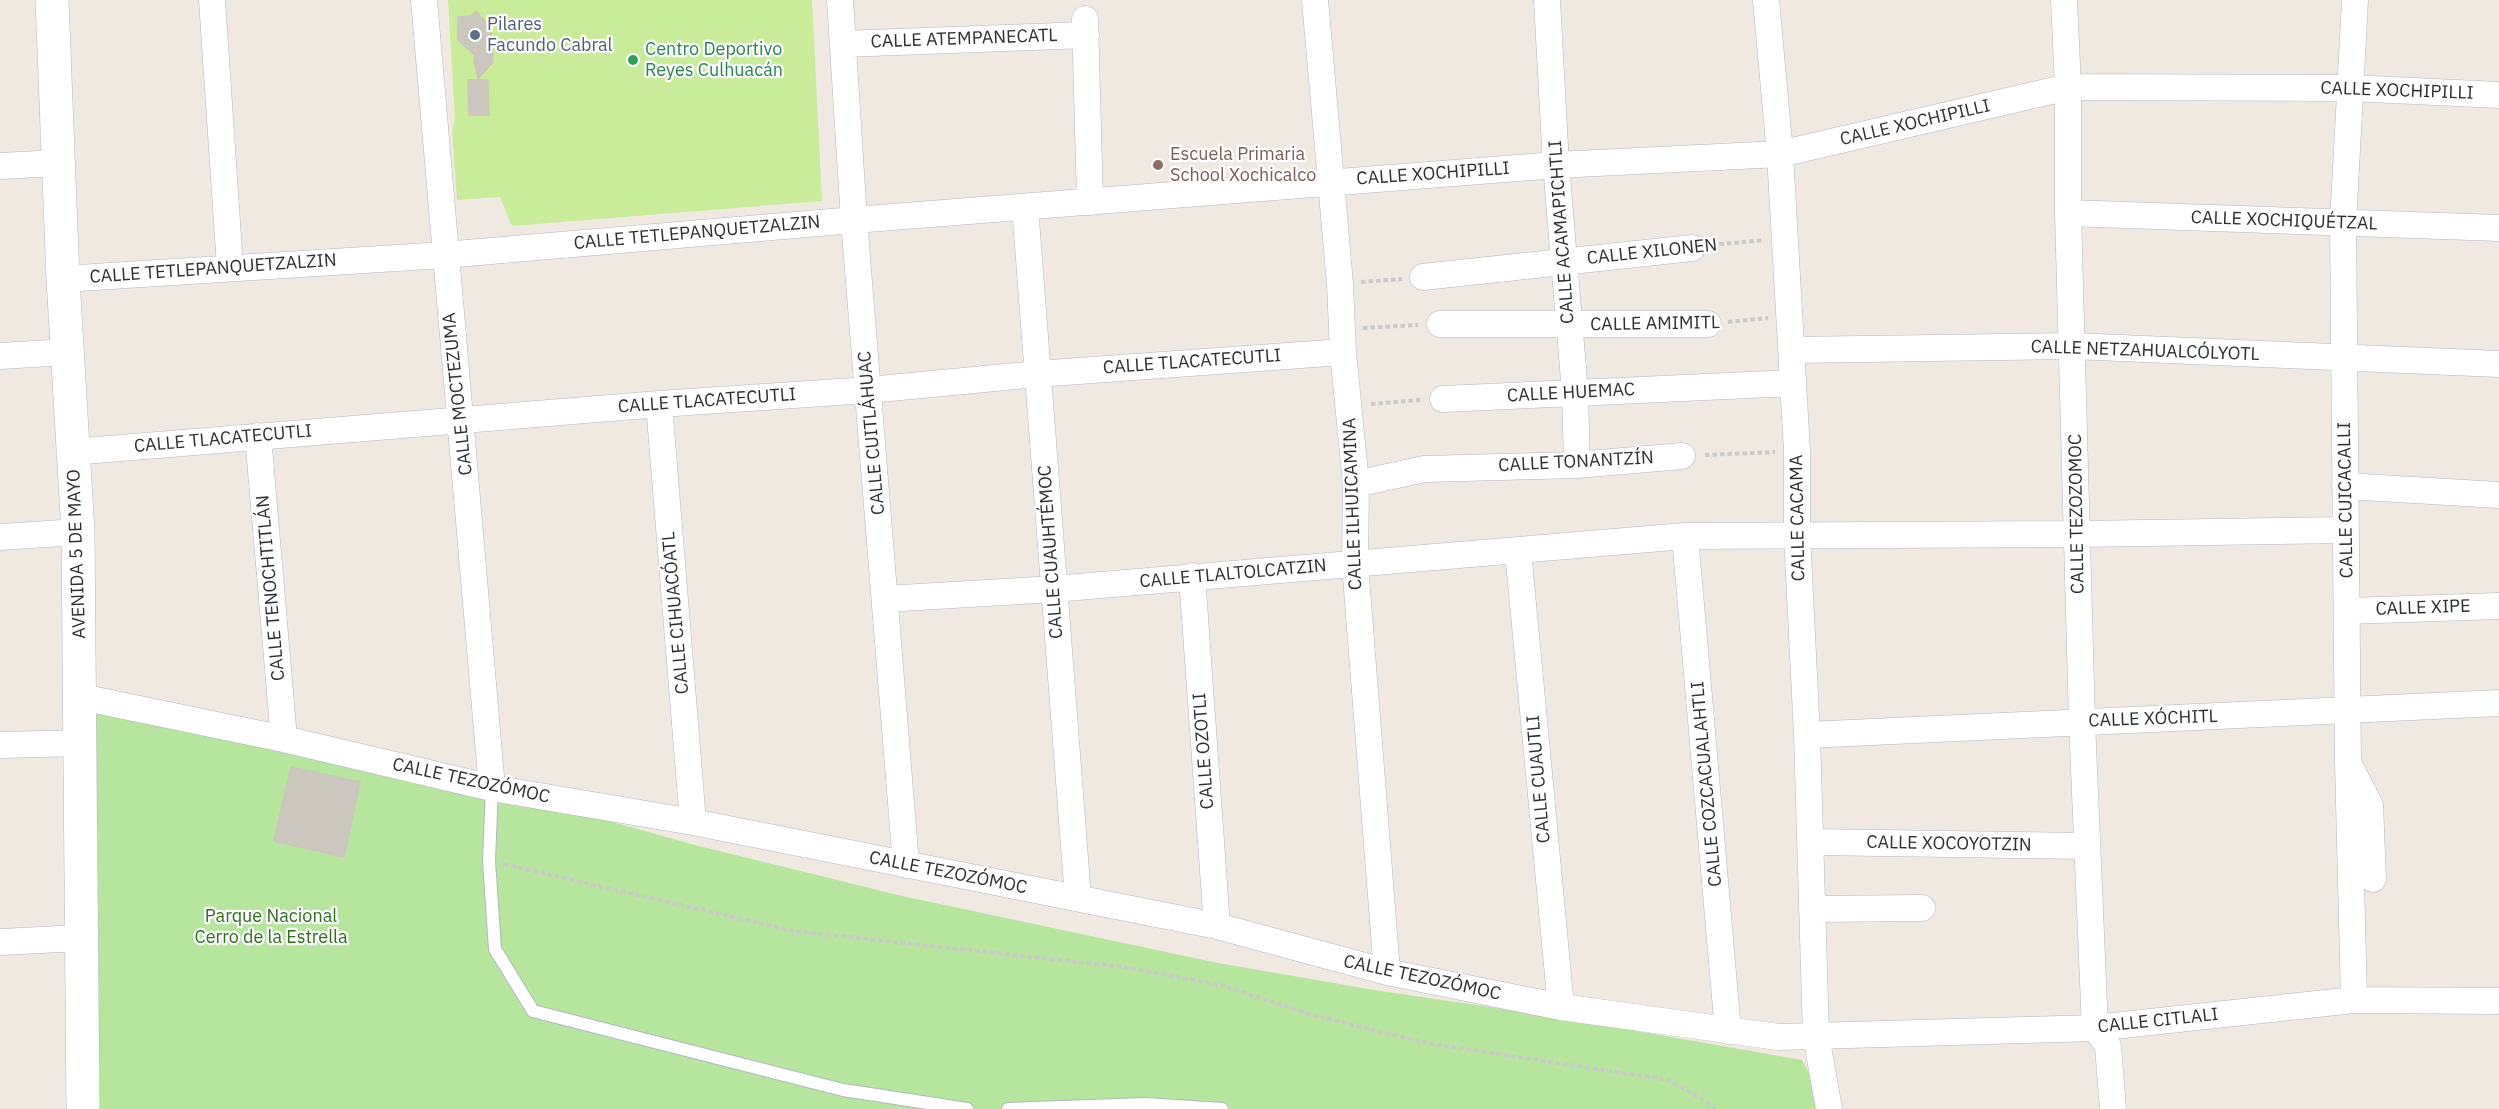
<!DOCTYPE html>
<meta charset="utf-8">
<style>
body{margin:0}
canvas{display:block;background:#efe9e1}
</style>
<canvas width="2499" height="1109"></canvas>
<script>
const ctx = document.querySelector('canvas').getContext('2d');
ctx.lineJoin = 'round';
function fillPath(path, color) { ctx.fillStyle = color; ctx.fill(path, 'evenodd'); }
function strokePath(path, color, width, dash) { ctx.strokeStyle = color; ctx.lineWidth = width; ctx.lineCap = dash ? 'butt' : 'round'; ctx.setLineDash(dash || []); ctx.stroke(path); }
function drawText(font, color, halo, rows, align = 'center') {
  ctx.font = font + ' "IBM Plex Sans",sans-serif'; ctx.lineWidth = 4.5; ctx.setLineDash([]); ctx.textBaseline = 'middle'; ctx.strokeStyle = halo; ctx.fillStyle = color; for (const [text, x, y, turn = 0] of rows) {
    ctx.save(); ctx.translate(x, y); ctx.rotate((+turn || 0) * Math.PI / 180); ctx.textAlign = isNaN(turn) ? turn : align; if (halo) ctx.strokeText(text, 0, 0); ctx.fillText(text, 0, 0); ctx.restore();
  }
}
fillPath(new Path2D(`
 M85 703 492 788 691 844 902 896 1218 963 1380 991 1546 1015 1802 1060 1820 1093 1821 1109H93Z`), '#b6e59e');
fillPath(new Path2D(`
 M448 0H812L822 201 512 226 500 197 457 200 452 129 455 119Z`), '#c9ec9a');
const building = new Path2D(`
 M476 11 491 29 493 62 478 79 474 62 475 55 458 40V17L471 16Z
 M468 80H488L489 115H469Z
 M291 767 360 782 344 857 274 841Z`);
fillPath(building, '#cbc7bf');
strokePath(building, '#cbc5ba', 1.5);
const lane = new Path2D(`
 M492 788 489 861 495 949 533 1011 843 1090 967 1109
 M1008 1109 1145 1104 1222 1109`);
const street = new Path2D(`
 M212 0 230 267
 M424 0 492 788
 M840 0 854 220 906 865
 M1315 0 1340 284 1343 352 1356 484 1355 564 1387 972
 M1547 0 1556 165 1575 392 1577 465
 M1766 0 1780 154 1797 451V535L1807 735 1816 1036 1829 1109
 M2064 0 2068 87V213L2082 722 2095 1028 2108 1046 2113 1109
 M1085 19 1090 202
 M843 44 1086 35
 M0 166 59 163
 M1025 207 1078 898
 M2068 213 2499 228
 M1423 277 1692 248
 M63 279 444 255 854 220 1556 165 1780 154 2068 87 2350 88 2499 95
 M1440 324H1708
 M1792 350 2073 346 2499 364
 M0 356 67 352
 M1443 399 1793 383
 M659 404 693 822
 M258 436 284 739
 M72 452 659 404 869 390 1037 374 1343 352
 M1356 484 1424 469 1577 465 1682 456
 M2345 486 2499 495
 M1685 536 1728 1031
 M0 537 78 532
 M1518 551 1561 1007
 M1192 576 1217 926
 M885 599 1054 589 1685 536 2077 534 2346 530
 M2348 611 2499 606
 M81 697 284 739 492 788 693 822 1217 926 1387 972 1561 1007 1778 1037 2095 1028 2354 1000 2499 1001
 M1807 735 2499 703
 M0 745 81 743
 M2350 767 2370 805 2373 879
 M1811 842 2086 846
 M1812 909 1922 908
 M0 942 81 938
 M2354 1000 2348 762 2343 224 2355 0`);
const secondary = new Path2D(`
 M52 0 63 279 78 532 83 1109`);
strokePath(lane, '#b4b7c1', 14);
strokePath(street, '#b4b7c1', 27);
strokePath(secondary, '#b4b7c1', 34);
strokePath(new Path2D(`
 M1712 245 1764 240
 M1361 282 1402 279
 M1728 322 1768 318
 M1363 328 1418 325
 M1371 404 1420 400
 M1705 455 1775 452
 M504 864 793 931 1124 967 1220 985 1306 1013 1426 1043 1669 1080 1712 1105 1715 1109`), '#c9c9c9', 4, [4.5, 3]);
strokePath(lane, '#fff', 12);
strokePath(street, '#fff', 26);
strokePath(secondary, '#fff', 33);
for (const [x, y, r, color] of [
 [475,35,6,"#5c6f8a"],
 [633,60,6,"#2e9e5b"],
 [1158,165,6,"#8d6e63"]
]) { const dot = new Path2D(); dot.arc(x, y, r, 0, 2 * Math.PI); ctx.fillStyle = color; ctx.fill(dot); strokePath(dot, '#fff', 2); }
drawText('18px', '#4e5e75', '#fff', [
 ["Pilares",487,25],
 ["Facundo Cabral",487,46]
], 'left');
drawText('18px', '#2e2e2e', '#fff', [
 ["CALLE ATEMPANECATL",964,39,-2],
 ["CALLE XOCHIPILLI",2397,91,2],
 ["CALLE XOCHIPILLI",1915,123,-13],
 ["CALLE XOCHIPILLI",1433,174,-4],
 ["CALLE XOCHIQUÉTZAL",2284,221,2],
 ["CALLE ACAMAPICHTLI",1562,232,-94],
 ["CALLE TETLEPANQUETZALZIN",697,233,-5],
 ["CALLE XILONEN",1652,252,-6],
 ["CALLE TETLEPANQUETZALZIN",213,269,-4],
 ["CALLE AMIMITL",1655,324,-1],
 ["CALLE NETZAHUALCÓLYOTL",2145,351,2],
 ["CALLE TLACATECUTLI",1192,362,-4],
 ["CALLE HUEMAC",1571,393,-3],
 ["CALLE MOCTEZUMA",458,394,-96],
 ["CALLE TLACATECUTLI",707,401,-4],
 ["CALLE CUITLÁHUAC",872,433,-95],
 ["CALLE TLACATECUTLI",223,439,-5],
 ["CALLE TONANTZÍN",1576,462,-3],
 ["CALLE CUICACALLI",2346,500,-91],
 ["CALLE ILHUICAMINA",1353,504,-92],
 ["CALLE TEZOZOMOC",2077,514,-91],
 ["CALLE CACAMA",1798,518,-91],
 ["CALLE CUAUHTÉMOC",1051,552,-94],
 ["AVENIDA 5 DE MAYO",77,554,-92],
 ["CALLE TLALTOLCATZIN",1233,574,-5],
 ["CALLE TENOCHTITLÁN",271,588,-95],
 ["CALLE XIPE",2423,608,-2],
 ["CALLE CIHUACÓATL",676,613,-95],
 ["CALLE XÓCHITL",2153,719,-2],
 ["CALLE OZOTLI",1204,751,-94],
 ["CALLE CUAUTLI",1539,779,-95],
 ["CALLE TEZOZÓMOC",471,781,12],
 ["CALLE COZCACUALAHTLI",1707,784,-95],
 ["CALLE XOCOYOTZIN",1949,844,1],
 ["CALLE TEZOZÓMOC",948,873,11],
 ["CALLE TEZOZÓMOC",1422,978,12],
 ["CALLE CITLALI",2158,1021,-6]
]);
drawText('18px', '#27864d', '#fff', [
 ["Centro Deportivo",645,50],
 ["Reyes Culhuacán",645,71]
], 'left');
drawText('18px', '#785e54', '#fff', [
 ["Escuela Primaria",1170,155],
 ["School Xochicalco",1170,176]
], 'left');
drawText('18px', '#2c6e1b', '#fff', [
 ["Parque Nacional",271,917],
 ["Cerro de la Estrella",271,938]
]);
</script>
